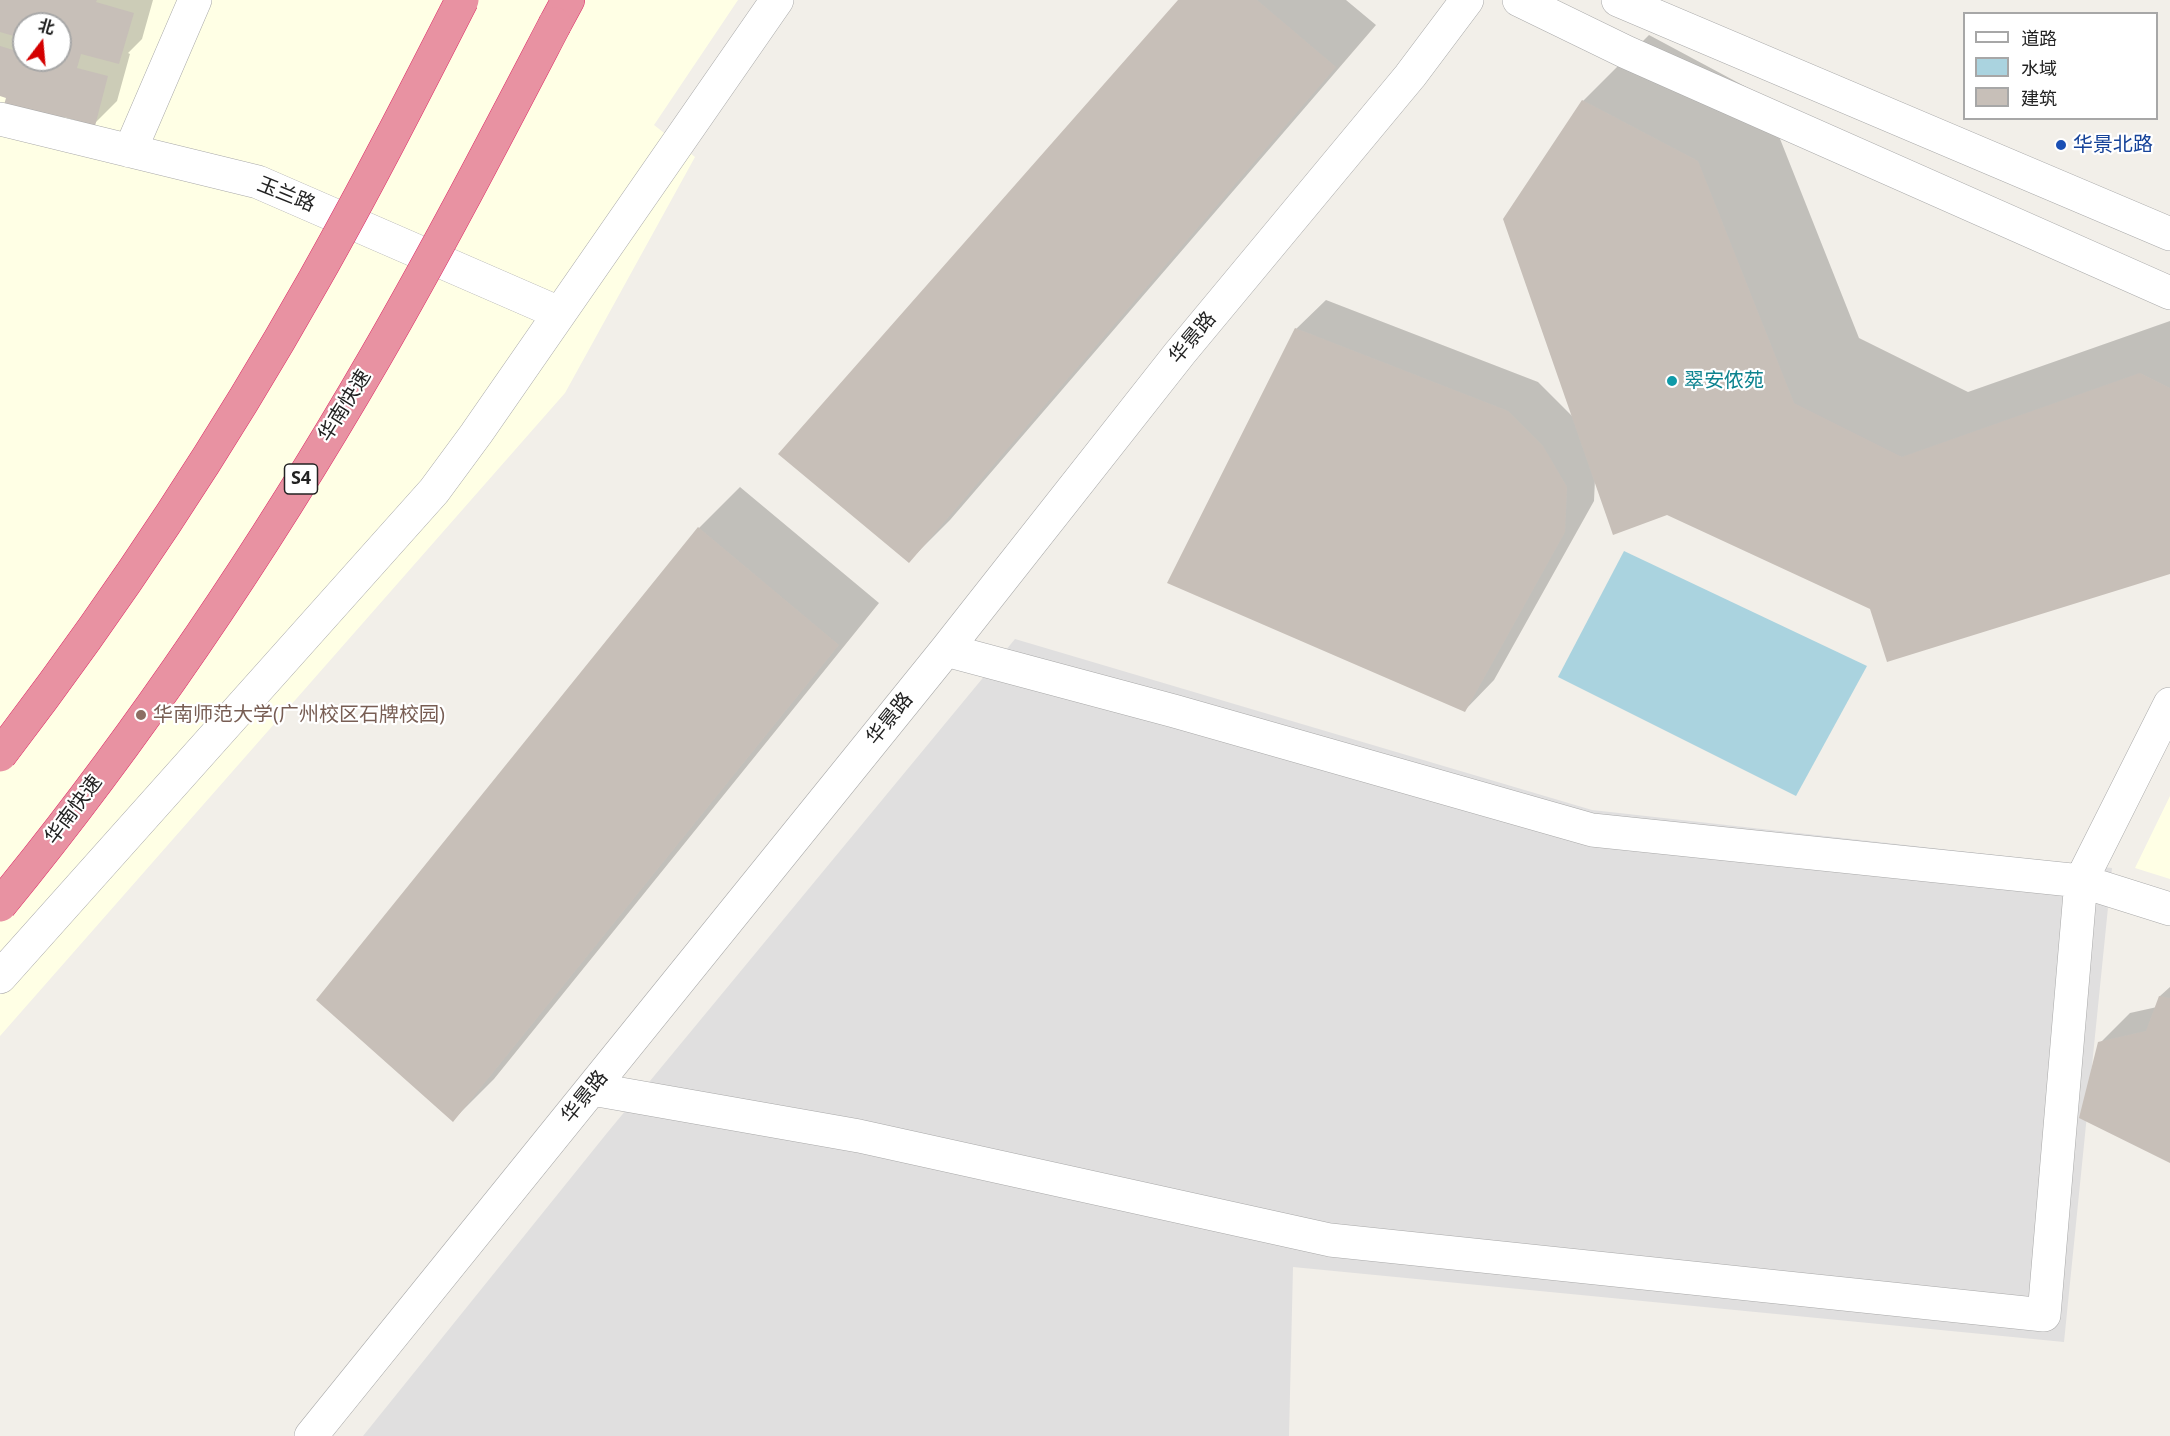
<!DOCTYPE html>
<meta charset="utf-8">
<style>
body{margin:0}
#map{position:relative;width:2170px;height:1436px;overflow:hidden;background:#f2efe9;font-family:"Open Sans","Noto Sans SC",sans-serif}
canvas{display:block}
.legend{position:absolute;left:1963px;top:12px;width:195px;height:108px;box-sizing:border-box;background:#fff;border:2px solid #a7a7a7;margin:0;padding:8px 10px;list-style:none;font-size:18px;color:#222}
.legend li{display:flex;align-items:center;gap:12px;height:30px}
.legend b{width:30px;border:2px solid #a7a7a7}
.north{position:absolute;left:12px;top:12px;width:60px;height:60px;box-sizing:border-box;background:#fff;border:2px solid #a7a7a7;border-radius:50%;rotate:16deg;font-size:16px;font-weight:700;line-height:24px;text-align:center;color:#222}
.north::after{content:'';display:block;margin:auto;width:21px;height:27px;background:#d40000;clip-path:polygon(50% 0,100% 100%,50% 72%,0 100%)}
</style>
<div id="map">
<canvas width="2170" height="1436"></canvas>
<ul class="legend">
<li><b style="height:8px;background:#fff"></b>道路</li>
<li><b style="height:16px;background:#aad3df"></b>水域</li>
<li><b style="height:16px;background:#c7bfb8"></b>建筑</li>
</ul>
<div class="north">北</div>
</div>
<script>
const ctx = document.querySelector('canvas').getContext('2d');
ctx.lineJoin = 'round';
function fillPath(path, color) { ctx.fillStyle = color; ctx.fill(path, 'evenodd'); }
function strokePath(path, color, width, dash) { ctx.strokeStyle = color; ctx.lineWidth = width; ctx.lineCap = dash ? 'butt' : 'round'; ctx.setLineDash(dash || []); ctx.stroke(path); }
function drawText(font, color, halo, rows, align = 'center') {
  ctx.font = font + ' "Open Sans","Noto Sans SC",sans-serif'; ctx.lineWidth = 4.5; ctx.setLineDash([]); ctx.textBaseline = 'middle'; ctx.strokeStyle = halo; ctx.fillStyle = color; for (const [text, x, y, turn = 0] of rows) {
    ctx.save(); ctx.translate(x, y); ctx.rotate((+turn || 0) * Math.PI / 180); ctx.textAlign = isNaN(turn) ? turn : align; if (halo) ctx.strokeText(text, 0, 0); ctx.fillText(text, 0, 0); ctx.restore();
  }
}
fillPath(new Path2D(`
 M1015 639 1592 810 2112 868 2064 1342 1293 1267 1289 1436H363L607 1133Z`), '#e0dfdf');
fillPath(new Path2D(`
 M0 0H738L654 125 695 157 565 393 0 1036ZM24 24H60V60H24Z
 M2170 796V879L2135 868Z`), '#ffffe5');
fillPath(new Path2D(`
 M1624 551 1867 666 1796 796 1558 677Z`), '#aad3df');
fillPath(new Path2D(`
 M0 0H153L142 39 128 53 130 54 117 101 94 124 66 116 63 119 0 94ZM24 24H60V60H24Z
 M1180 0H1346L1376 25 950 520 909 561Z
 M1649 35 1763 96 1859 338 1968 392 2170 321V572L1871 608 1595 479 1594 501 1494 680 1465 710 1296 329 1326 300 1538 382 1574 418 1504 219 1583 101Z
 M740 487 879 603 494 1079 453 1120 699 528Z
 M2170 987V1162L2100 1043 2130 1013 2157 1007 2160 996Z`), '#0003');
fillPath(new Path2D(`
 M0 0H97L96 2 134 13 119 64 81 54 77 68 108 76 95 126 64 117 63 121 4 105 6 98 0 96V46L13 50 17 37 0 32ZM24 24H60V60H24Z
 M1178 0H1257L1336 67 909 563 778 454Z
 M1582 100 1698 161 1794 403 1902 457 2140 373 2170 388V574L1887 662 1870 609 1667 515 1613 535 1503 219Z
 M1295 328 1508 411 1543 446 1567 487 1565 532 1465 712 1167 583Z
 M698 527 839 645 453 1122 316 1000Z
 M2159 996 2170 998V1163L2079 1118 2098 1042 2146 1031Z`), '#c7bfb8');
const minor = new Path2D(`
 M1519 0 1626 52 2170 293
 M1618 0 2170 234
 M0 119 258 182 559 313
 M130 151 195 0
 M2170 704 2081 881 2170 909
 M0 977 434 491 476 434 777 0
 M592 1089 859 1136 1330 1240 2044 1315 2081 881 1592 830 1174 711 946 650
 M311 1436 946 650 1180 353 1410 76 1467 0`);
const highway = new Path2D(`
 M555 24 568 0`);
strokePath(minor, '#a9a9a9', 34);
strokePath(highway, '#dc2a67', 34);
strokePath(minor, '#fff', 33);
strokePath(highway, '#e892a2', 33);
const highwayBridge = new Path2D(`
 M0 755C115 605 221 445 314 280 366 188 414 94 462 0
 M0 905C140 734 265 548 376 356 439 247 497 135 555 24`);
strokePath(highwayBridge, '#dc2a67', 34, []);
strokePath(highwayBridge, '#e892a2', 33);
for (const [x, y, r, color] of [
 [2061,145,6,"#1a4fb4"],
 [1672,381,6,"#0f9aa8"],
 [141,715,6,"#8d6e63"]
]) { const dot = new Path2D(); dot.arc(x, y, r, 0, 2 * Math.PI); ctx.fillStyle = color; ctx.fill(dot); strokePath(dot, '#fff', 2); }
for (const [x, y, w] of [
 [301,479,33]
]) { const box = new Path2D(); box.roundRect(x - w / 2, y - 15, w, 30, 4.5); ctx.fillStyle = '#fff'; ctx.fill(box); strokePath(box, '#222', 1.5); }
drawText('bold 18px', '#222', null, [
 ["S4",301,479]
]);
drawText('20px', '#164399', '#fff', [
 ["华景北路",2073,145]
], 'left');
drawText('20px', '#222', '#fff', [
 ["玉兰路",286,195,22],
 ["华景路",1193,338,-50],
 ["华南快速",345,406,-58],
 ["华景路",890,719,-51],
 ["华南快速",74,810,-53],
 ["华景路",585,1097,-51]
]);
drawText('20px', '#0d838f', '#fff', [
 ["翠安侬苑",1684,381]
], 'left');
drawText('20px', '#785e54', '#fff', [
 ["华南师范大学(广州校区石牌校园)",153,715]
], 'left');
</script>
